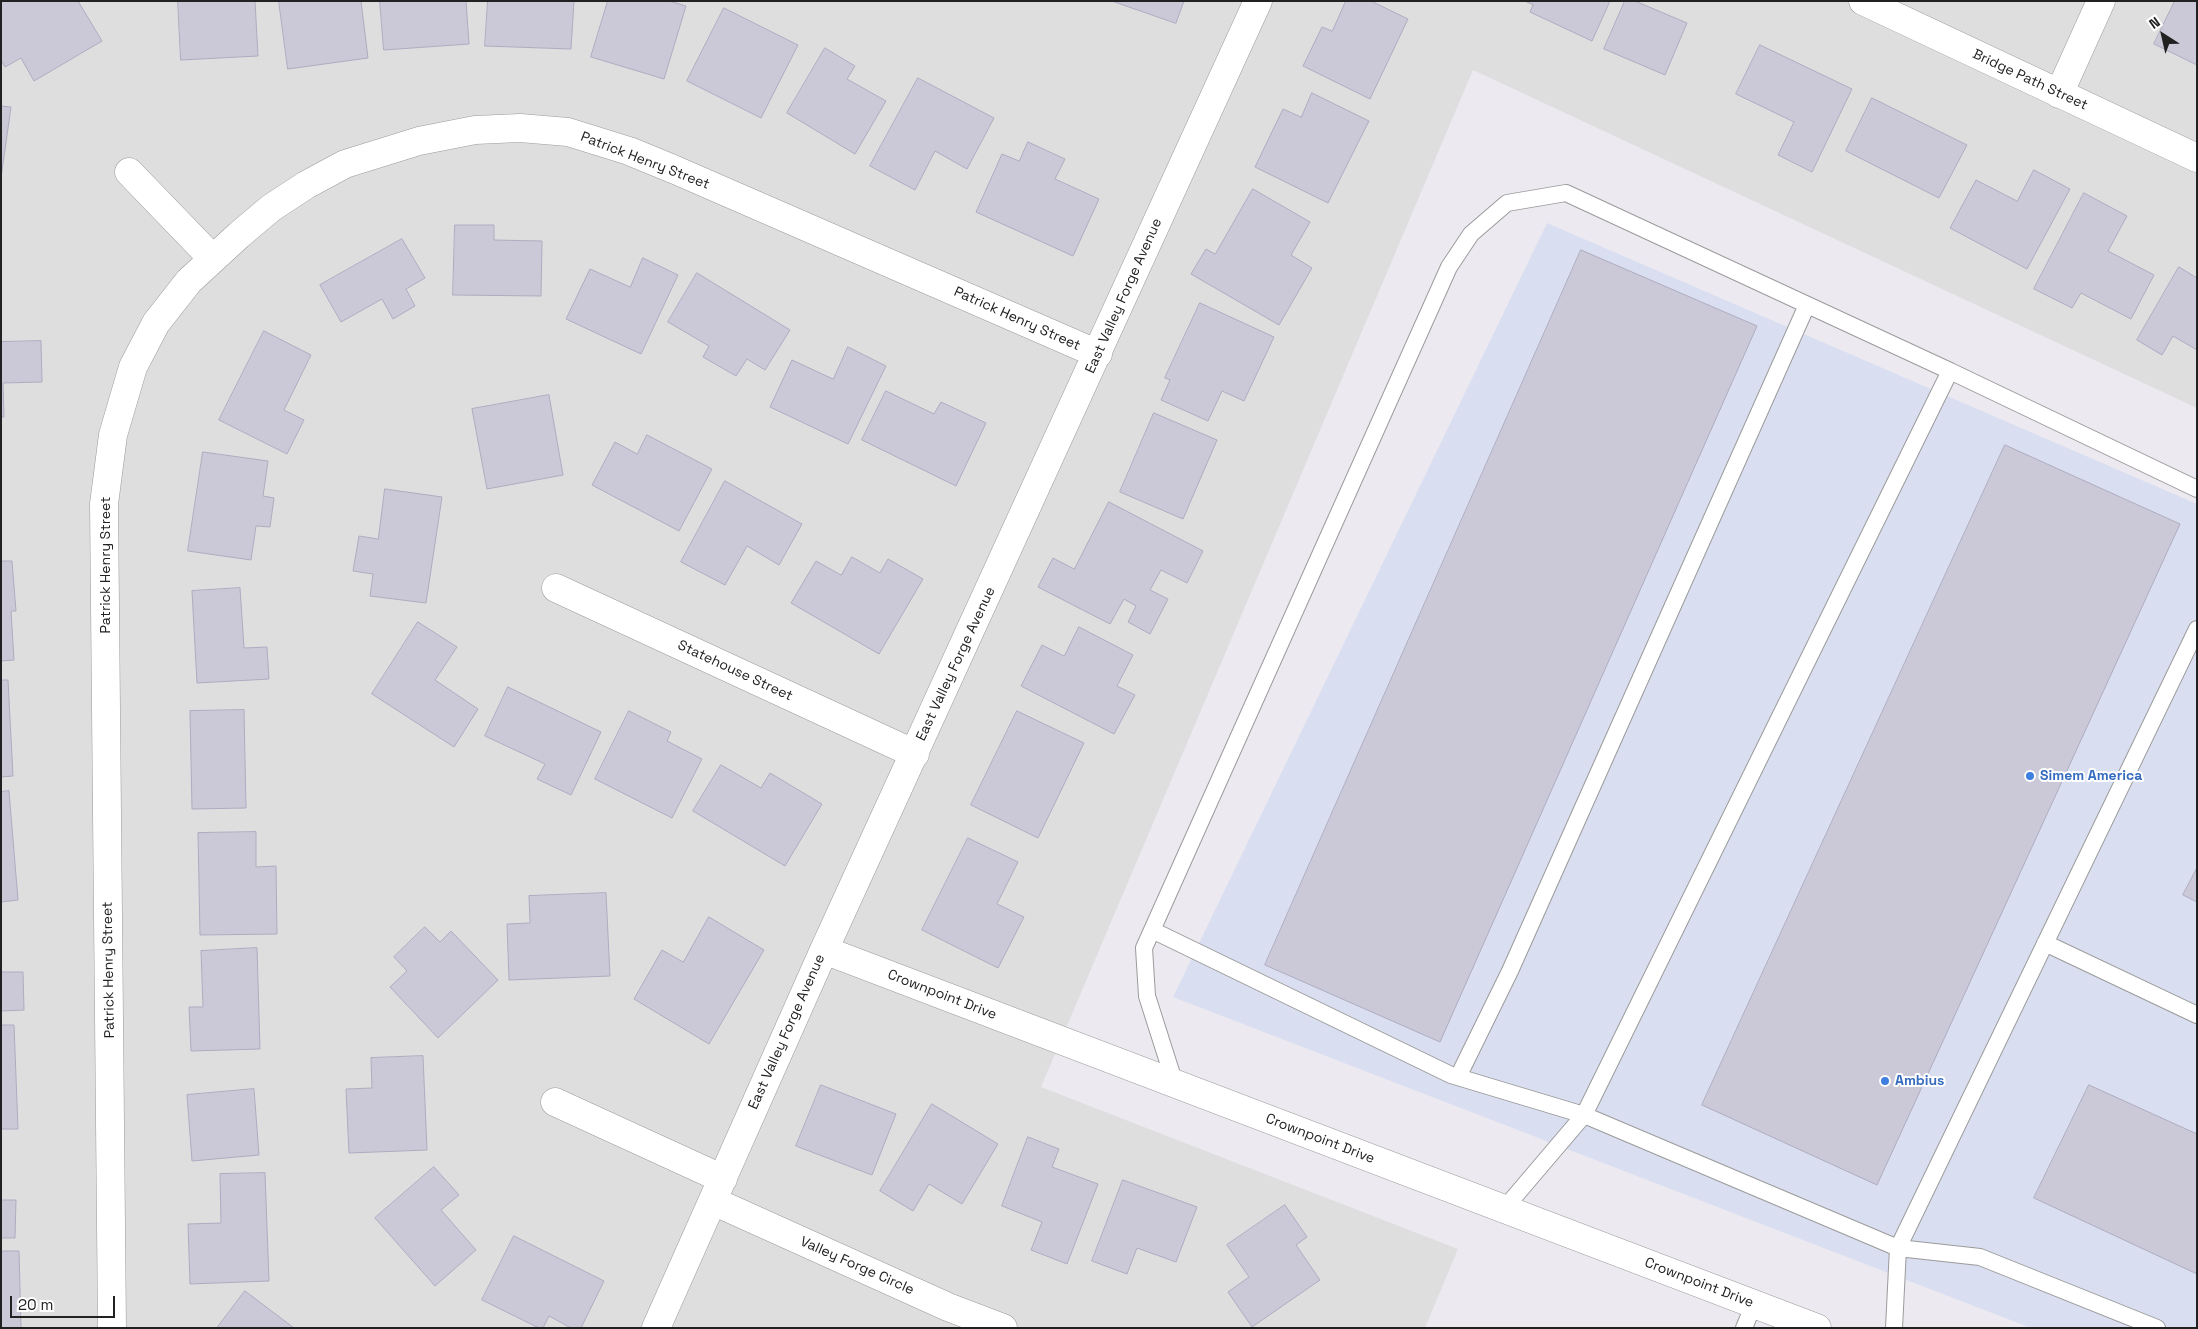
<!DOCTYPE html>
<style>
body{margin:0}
#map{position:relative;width:2198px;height:1329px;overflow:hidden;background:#ece9f1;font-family:"Space Grotesk",sans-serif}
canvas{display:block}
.frame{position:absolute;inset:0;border:2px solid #212121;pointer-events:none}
.north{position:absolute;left:2138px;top:10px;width:50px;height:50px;-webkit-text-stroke:4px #fff;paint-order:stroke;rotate:325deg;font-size:14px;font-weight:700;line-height:20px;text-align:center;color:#212121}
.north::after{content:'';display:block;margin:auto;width:18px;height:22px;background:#212121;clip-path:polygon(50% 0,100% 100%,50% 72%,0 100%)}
.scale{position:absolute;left:10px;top:1296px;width:105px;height:22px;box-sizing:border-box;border:2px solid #212121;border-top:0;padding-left:6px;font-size:15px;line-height:18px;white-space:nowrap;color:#212121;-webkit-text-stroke:4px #fff;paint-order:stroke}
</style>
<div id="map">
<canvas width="2198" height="1329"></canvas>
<div class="frame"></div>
<div class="north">N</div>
<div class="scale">20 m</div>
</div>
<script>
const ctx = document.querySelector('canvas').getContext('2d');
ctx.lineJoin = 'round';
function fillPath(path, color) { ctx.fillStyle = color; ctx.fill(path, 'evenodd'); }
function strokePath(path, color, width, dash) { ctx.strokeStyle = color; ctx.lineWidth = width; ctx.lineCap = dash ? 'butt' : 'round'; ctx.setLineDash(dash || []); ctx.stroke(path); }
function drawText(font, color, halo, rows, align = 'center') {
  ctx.font = font + ' "Space Grotesk",sans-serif'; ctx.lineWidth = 4; ctx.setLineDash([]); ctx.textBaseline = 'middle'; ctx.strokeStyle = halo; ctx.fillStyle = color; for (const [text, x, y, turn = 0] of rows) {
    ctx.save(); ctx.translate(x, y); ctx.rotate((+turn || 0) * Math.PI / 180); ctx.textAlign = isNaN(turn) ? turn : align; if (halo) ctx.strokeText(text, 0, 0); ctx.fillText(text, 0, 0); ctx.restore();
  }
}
fillPath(new Path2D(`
 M1 1H2197V408L1473 70 1041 1087 1458 1249 1425 1328H1Z`), '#dededf');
fillPath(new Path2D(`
 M1547 223 2197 504V1328H2031L1173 997Z`), '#d9dff0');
const building = new Path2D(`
 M1 1H78L102 41 34 81 21 58 5 67 1 60Z
 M178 1H255L258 56 181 60Z
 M279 1H361L368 58 288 69Z
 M380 1H466L469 44 384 50Z
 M488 1H574L571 49 485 46Z
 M608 1H669L686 6 664 79 591 57Z
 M1112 1H1184L1176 23Z
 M1346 1H1371L1408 19 1370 99 1303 66 1322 27 1332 31Z
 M1525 1H1610L1592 41 1530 12 1533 5Z
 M1625 1H1635L1687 23 1665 75 1604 49Z
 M2175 1H2197V65L2154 44Z
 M724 8 798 45 761 118 687 81Z
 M1760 45 1852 89 1812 172 1778 155 1794 122 1736 94Z
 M825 48 855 66 847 79 886 101 855 154 787 113Z
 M918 78 994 118 967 169 935 151 915 190 870 166Z
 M1312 93 1369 121 1328 203 1255 167 1283 109 1301 117Z
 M1872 98 1967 145 1939 198 1846 151Z
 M1 106 11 107 1 178Z
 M1028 142 1065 159 1055 179 1099 199 1073 256 976 212 1002 154 1019 161Z
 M2034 170 2070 189 2027 269 1950 228 1976 180 2017 201Z
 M1253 189 1310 222 1291 255 1312 268 1279 325 1191 274 1206 249 1215 254Z
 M2084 193 2127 216 2108 251 2154 275 2131 319 2081 293 2072 308 2034 289Z
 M455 225H494V240L542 241 541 296 453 295Z
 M402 239 425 278 406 289 415 306 393 319 382 299 341 322 320 285Z
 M1581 250 1757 326 1440 1042 1265 965Z
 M643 258 678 275 641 354 566 319 590 269 630 287Z
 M2179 267 2197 278V350L2173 336 2162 355 2137 340Z
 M697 273 790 330 765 370 747 359 736 376 703 357 709 346 668 322Z
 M1200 303 1274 337 1244 401 1222 391 1208 421 1161 400 1170 380 1165 378Z
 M264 331 311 355 284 410 304 420 287 454 219 420Z
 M41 341 42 382 3 383 4 417H1V342Z
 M848 347 886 366 848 444 770 407 792 360 833 379Z
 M886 391 934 414 941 402 986 423 956 486 862 440Z
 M549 395 563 475 487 489 472 409Z
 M1154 413 1217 440 1183 519 1120 492Z
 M647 435 712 469 679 531 592 485 615 442 637 454Z
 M2005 445 2180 524 1877 1185 1702 1105Z
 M203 452 268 461 263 496 274 498 270 527 256 526 251 560 188 551Z
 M725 481 802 524 779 565 747 546 725 585 681 562Z
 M385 489 442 497 426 603 370 596 373 574 353 571 359 536 378 539Z
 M1109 502 1203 551 1187 583 1161 570 1150 590 1168 599 1150 634 1128 622 1136 606 1124 599 1110 624 1038 587 1053 558 1074 569Z
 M852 557 880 573 888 559 923 579 879 654 791 603 816 561 841 575Z
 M1 561H12L16 611H11L14 660 1 661Z
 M240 588 244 648 267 647 269 679 197 683 192 591Z
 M418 622 457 647 435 680 478 709 454 747 372 694Z
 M1079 627 1133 655 1117 686 1135 695 1114 734 1021 686 1042 645 1064 656Z
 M1 680H8L13 776 1 777Z
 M508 687 601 732 571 795 537 779 545 764 485 736Z
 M244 710 246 808 192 809 190 711Z
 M629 711 671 732 667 741 702 759 672 818 595 779Z
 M1017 711 1084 743 1038 838 971 805Z
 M721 765 761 788 770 773 822 804 785 866 693 811Z
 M9 791 18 900 1 902V792Z
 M256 832V867L276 866 277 934 200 935 198 833Z
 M968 838 1018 862 997 904 1024 917 998 968 922 930Z
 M2197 868V902L2183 895Z
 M606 893 610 976 509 980 507 924 530 923 529 896Z
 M709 917 764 950 709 1044 634 999 662 950 683 962Z
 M425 927 440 942 451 931 498 980 438 1038 390 987 407 971 394 957Z
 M257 948 260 1049 191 1051 189 1007H203L201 951Z
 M1 972H23L24 1010 1 1011Z
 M1 1025H14L18 1129H1Z
 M423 1056 427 1150 349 1153 346 1089 372 1088 371 1058Z
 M821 1085 896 1114 872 1175 796 1146Z
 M2089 1085 2197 1134V1274L2034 1198Z
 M254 1089 259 1155 192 1161 187 1095Z
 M932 1104 998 1144 962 1204 929 1184 913 1211 880 1191Z
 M1028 1137 1059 1149 1052 1167 1098 1184 1067 1264 1031 1250 1042 1222 1002 1206Z
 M434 1167 459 1195 441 1210 476 1250 435 1286 375 1218Z
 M265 1173 269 1281 190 1284 188 1224 221 1223 220 1174Z
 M1123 1180 1197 1207 1176 1262 1137 1248 1127 1274 1092 1261Z
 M1 1200H16L15 1238H1Z
 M1285 1205 1307 1237 1296 1245 1320 1280 1252 1327 1228 1292 1249 1277 1227 1245Z
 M514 1236 604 1281 581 1328H571L549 1316 543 1328H539L482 1300Z
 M1 1251H19L21 1328H1Z
 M245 1291 294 1328H217Z`);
fillPath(building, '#cbc9d7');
strokePath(building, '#afacc2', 1);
const service = new Path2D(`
 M1152 930 1451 1075 1584 1115 1950 371 2197 489
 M2045 943 2197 1015
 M1458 1077 1510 971 1807 305
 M1175 1084 1147 996 1144 948 1449 267 1471 234 1507 203 1566 193 1950 371
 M1504 1209 1584 1115 1898 1248 1894 1328
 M1744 1328 1754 1304
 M2157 1328 1980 1257 1898 1248 2197 629`);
const minor = new Path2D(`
 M1863 1 2197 158
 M2059 94 2101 1
 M129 172 213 259
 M556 588 915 754
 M824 950 1817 1328
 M555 1102 723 1179
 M713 1201 948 1307 1003 1328
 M112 1328 104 504 113 435 133 367 156 323 189 281 239 235 271 208 306 185 345 164 419 141 475 130 520 128 568 132 629 151 673 169 1098 354
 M656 1328 824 950 1258 1`);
strokePath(service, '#9b9b9b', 18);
strokePath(minor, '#9b9b9b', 29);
strokePath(service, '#fff', 16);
strokePath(minor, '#fff', 28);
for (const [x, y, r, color] of [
 [2030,776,5,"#3f7fe0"],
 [1885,1081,5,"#3f7fe0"]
]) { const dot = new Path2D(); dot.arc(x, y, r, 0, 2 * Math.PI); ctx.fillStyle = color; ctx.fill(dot); strokePath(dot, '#fff', 2); }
drawText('14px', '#212121', '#fff', [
 ["Bridge Path Street",2030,80,25],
 ["Patrick Henry Street",645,161,21],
 ["East Valley Forge Avenue",1124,296,-66],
 ["Patrick Henry Street",1017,319,24],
 ["Patrick Henry Street",106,565,-90],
 ["East Valley Forge Avenue",956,664,-65],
 ["Statehouse Street",735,671,25],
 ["Patrick Henry Street",109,970,-91],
 ["Crownpoint Drive",942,995,21],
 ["East Valley Forge Avenue",787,1032,-66],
 ["Crownpoint Drive",1320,1139,21],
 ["Valley Forge Circle",857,1266,24],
 ["Crownpoint Drive",1699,1283,21]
]);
drawText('bold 14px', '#366cbe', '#fff', [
 ["Simem America",2040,776],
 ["Ambius",1895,1081]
], 'left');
</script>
